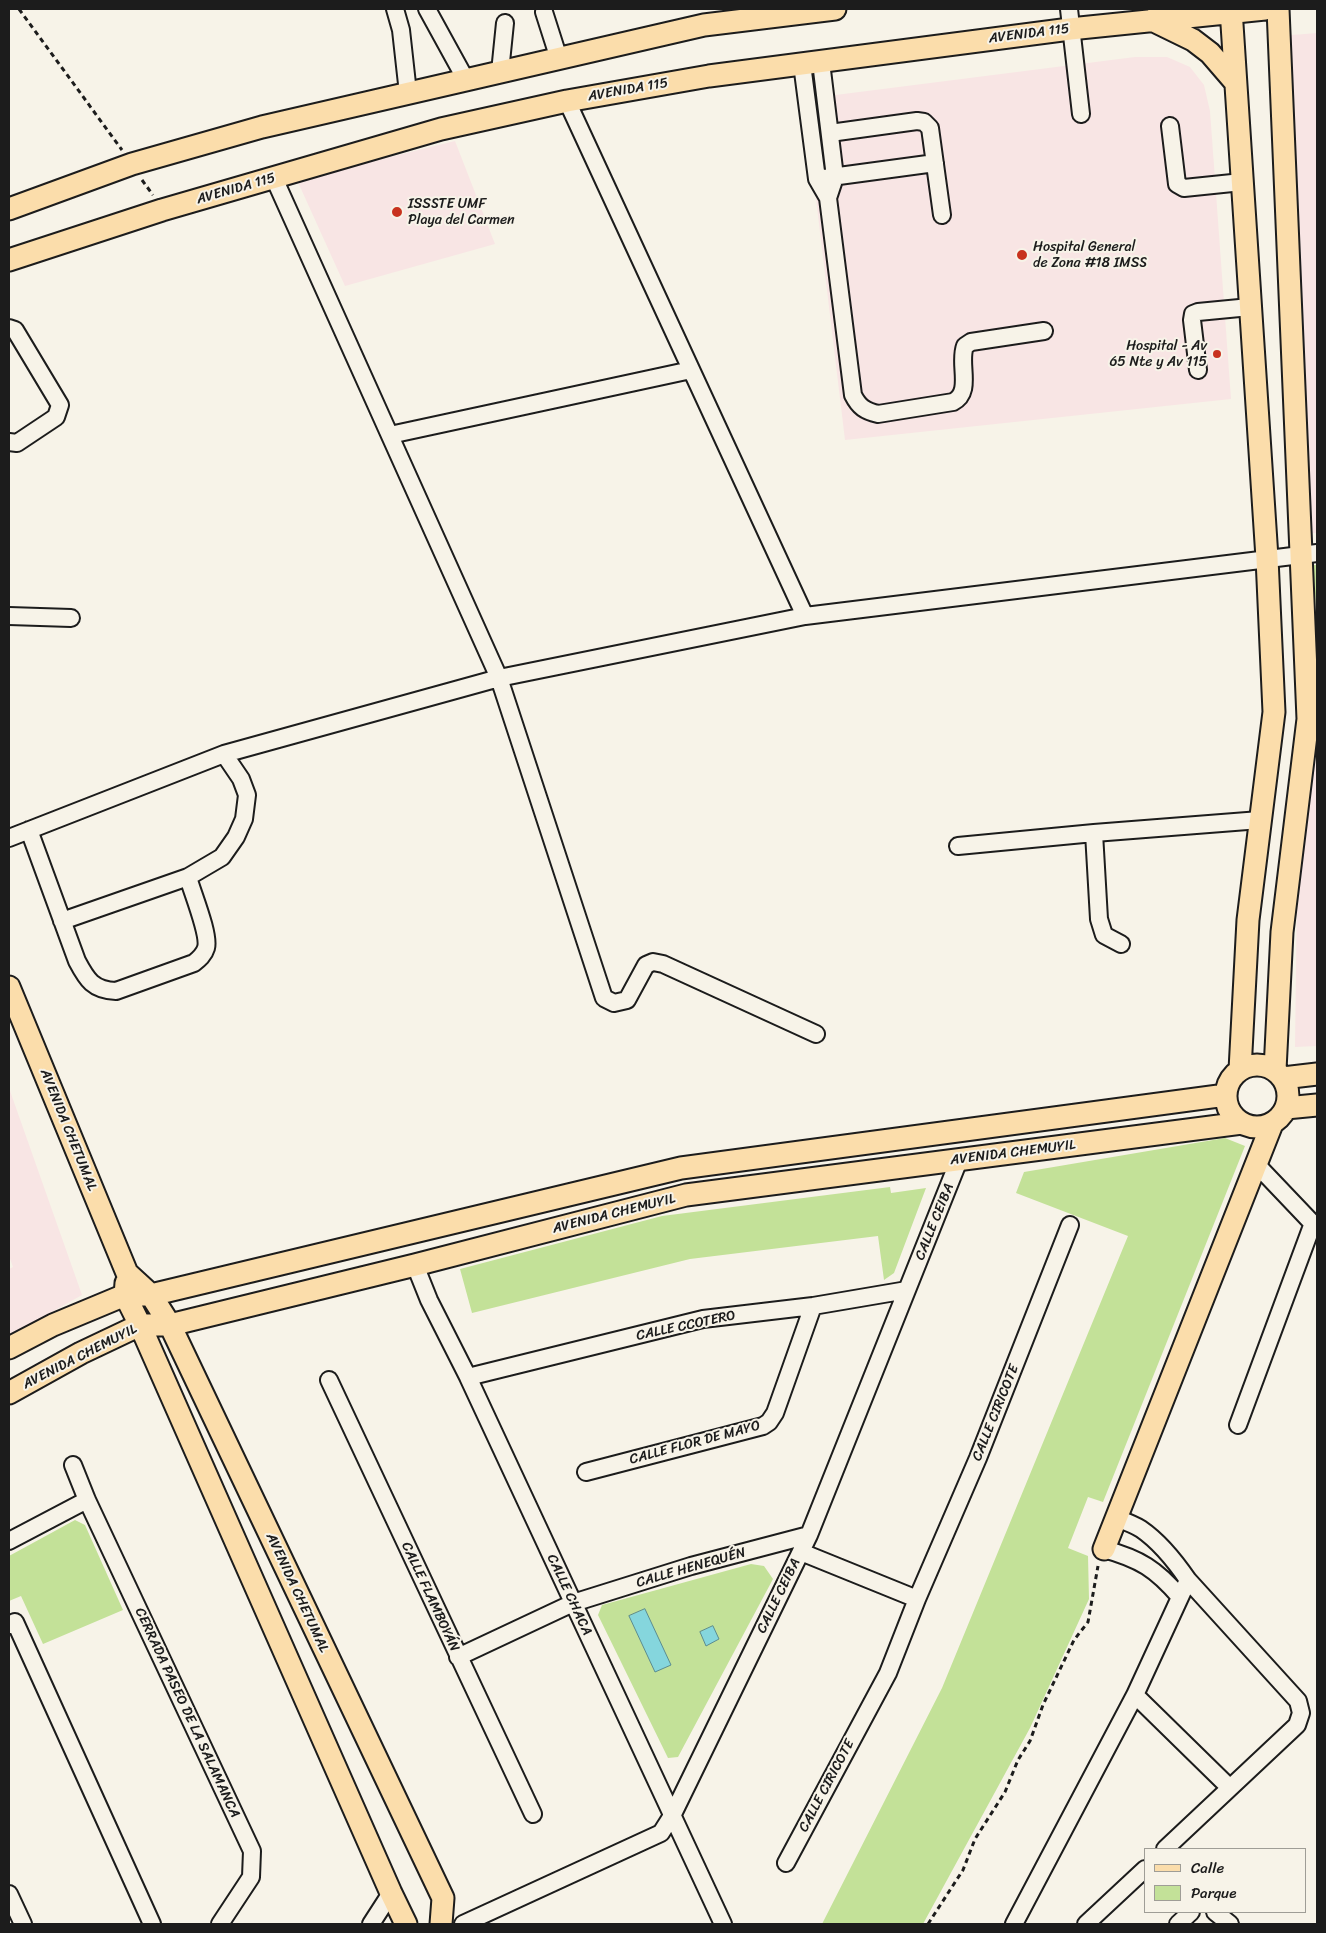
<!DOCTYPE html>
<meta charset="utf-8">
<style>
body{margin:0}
#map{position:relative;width:1326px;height:1933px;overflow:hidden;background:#f7f3e8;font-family:Sriracha,sans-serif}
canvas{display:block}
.frame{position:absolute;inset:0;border:10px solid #1c1c1c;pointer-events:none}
.legend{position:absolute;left:1144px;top:1848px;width:162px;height:65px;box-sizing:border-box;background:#f7f3e8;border:1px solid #9f9d96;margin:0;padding:6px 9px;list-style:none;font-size:15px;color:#1c1c1c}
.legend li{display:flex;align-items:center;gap:10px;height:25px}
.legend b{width:25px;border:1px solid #9f9d96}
</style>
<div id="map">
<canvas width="1326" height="1933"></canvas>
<div class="frame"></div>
<ul class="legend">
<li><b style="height:6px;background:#fbddab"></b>Calle</li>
<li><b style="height:14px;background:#c3e198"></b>Parque</li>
</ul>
</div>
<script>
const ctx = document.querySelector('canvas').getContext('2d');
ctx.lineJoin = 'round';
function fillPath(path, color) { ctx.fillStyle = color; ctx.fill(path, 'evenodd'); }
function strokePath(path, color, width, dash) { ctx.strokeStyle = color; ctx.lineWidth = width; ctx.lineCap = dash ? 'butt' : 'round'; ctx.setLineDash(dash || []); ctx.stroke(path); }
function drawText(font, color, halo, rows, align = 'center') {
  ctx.font = font + ' Sriracha,sans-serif'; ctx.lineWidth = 4; ctx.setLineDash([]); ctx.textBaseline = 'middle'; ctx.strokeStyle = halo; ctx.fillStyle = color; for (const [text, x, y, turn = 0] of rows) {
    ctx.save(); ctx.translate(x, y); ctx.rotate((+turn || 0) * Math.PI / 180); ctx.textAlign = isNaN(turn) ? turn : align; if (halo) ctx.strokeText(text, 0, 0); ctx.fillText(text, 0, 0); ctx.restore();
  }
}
fillPath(new Path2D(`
 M1317 33V533L1297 534 1279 36Z
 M1135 57H1167L1190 67 1204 85 1210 111 1231 399 845 440 804 99Z
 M455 141 495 244 345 286 297 180Z
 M1317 753V1046L1295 1047 1297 889Z
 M9 1088 82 1295 9 1336V1269L13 1267 9 1256Z`), '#f8e5e4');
fillPath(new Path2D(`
 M1313 565H1317V607H1316Z
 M1225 1138 1245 1146 1103 1502 1088 1497 1068 1548 1088 1556 1089 1599 1030 1728 923 1924H822L942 1688 1128 1236 1016 1193 1024 1172Z
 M890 1187 891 1193 926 1188 894 1273 884 1280 878 1236 690 1259 472 1313 460 1269 662 1216Z
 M75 1520 85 1525 123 1610 43 1644 21 1596 9 1601V1556Z
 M751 1564 764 1566 773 1579 678 1757 668 1758 598 1615 602 1605Z`), '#c3e198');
const water = new Path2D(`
 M645 1609 671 1665 655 1672 629 1616Z
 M713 1626 719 1639 706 1646 700 1632Z`);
fillPath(water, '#85d6dd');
strokePath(water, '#5b8c90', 1);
const minor = new Path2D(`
 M395 9 401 30 408 93
 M427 9 466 80
 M1069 9 1081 114
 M544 12 559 59
 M802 64 817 179 828 198 835 177 821 62
 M500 72 505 23
 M567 101 805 616
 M1170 126 1177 184 1184 188 1242 182
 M830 133 917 121 924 122 930 128 942 215
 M274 178 499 678 604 998 614 1003 627 1000 646 965 653 962 663 964 816 1034
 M824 178 935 163
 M828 198 853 395C859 407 865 411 878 414L953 402C973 392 958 364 965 346L971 342 1044 331
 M9 328 15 330 60 405 56 417 17 443 9 442
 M1198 370 1192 320 1193 314 1198 312 1250 307
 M390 435 691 370
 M9 616 71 618
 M29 830 77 961C87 980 93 990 116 991L194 963C199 959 204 955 206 948 210 935 192 892 188 877
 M1094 833 1099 919 1104 935 1121 944
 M9 838 224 754 499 678 805 616 1317 553
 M958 846 1094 833 1260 820
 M62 921 188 877 222 857 236 837 244 819 247 795 241 779 224 754
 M1257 1165 1317 1228
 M415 1265 429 1300 468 1377 723 1924
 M468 1377 703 1319 813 1306 907 1290
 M329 1380 533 1814
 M1238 1425 1313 1223
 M73 1465 87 1500 252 1851 251 1877 220 1924
 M586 1472 763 1426 769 1422 775 1413 813 1306
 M1116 1518C1124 1521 1133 1524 1141 1529 1160 1542 1175 1561 1188 1580
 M9 1541 87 1500
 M1104 1549C1140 1559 1156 1569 1180 1597
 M801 1552 917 1599 978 1458 1070 1225
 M9 1625 15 1622 152 1924
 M458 1657 573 1603 691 1566 809 1535
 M1135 1695 1230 1788
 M786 1863 888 1673 917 1599
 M9 1894 23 1924
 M1215 1912 1230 1924
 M371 1924 391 1893
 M463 1924 661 1833 673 1814 809 1535 959 1160
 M1014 1924 1135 1695 1188 1580 1298 1701 1301 1713 1297 1725 1165 1849
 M1086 1924 1145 1869
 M1178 1924 1191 1912`);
const major = new Path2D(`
 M1231 9 1267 558 1274 712 1248 920 1240 1070
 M1152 20 1193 40 1210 53 1235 82
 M9 209 132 164 262 127 704 25 835 9
 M9 260 162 210 441 129 567 101 709 76 1070 29 1265 9
 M9 987 127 1273 151 1295 170 1325 443 1898 441 1924
 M1226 1096a31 31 0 1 1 62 0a31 31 0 1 1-62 0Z
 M1275 1070 1282 932 1308 719 1278 9
 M1283 1078 1317 1074
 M1286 1108 1317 1105
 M126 1283 125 1295 140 1325 391 1893 406 1924
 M9 1348 53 1325 125 1295H151L681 1168 1226 1095
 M9 1393 81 1353 140 1325H170L415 1265 686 1195 1242 1123
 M1104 1549 1272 1124`);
strokePath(minor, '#1c1c1c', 20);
strokePath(major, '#1c1c1c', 25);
strokePath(new Path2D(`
 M19 9 122 150
 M142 180 153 195
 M928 1924 963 1870 975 1839 1005 1792 1018 1760 1030 1741 1043 1705 1074 1640 1088 1622 1098 1566`), '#1c1c1c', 3, [5, 4]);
strokePath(minor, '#f7f3e8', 16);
strokePath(major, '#fbddab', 21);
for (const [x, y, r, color] of [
 [397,212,6,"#c8321e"],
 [1022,255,6,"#c8321e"],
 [1217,354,5,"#c8321e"]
]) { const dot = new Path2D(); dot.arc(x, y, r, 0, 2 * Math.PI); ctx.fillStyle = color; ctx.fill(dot); strokePath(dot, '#f7f3e8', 2); }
drawText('14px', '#1c1c1c', '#f7f3e8', [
 ["AVENIDA 115",1029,34,-7],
 ["AVENIDA 115",628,90,-10],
 ["AVENIDA 115",236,189,-16],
 ["AVENIDA CHETUMAL",68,1130,68],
 ["AVENIDA CHEMUYIL",1013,1153,-7],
 ["AVENIDA CHEMUYIL",614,1214,-14],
 ["CALLE CEIBA",935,1222,-68],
 ["CALLE CCOTERO",686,1326,-12],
 ["AVENIDA CHEMUYIL",80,1357,-27],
 ["CALLE CIRICOTE",996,1413,-68],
 ["CALLE FLOR DE MAYO",695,1443,-15],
 ["CALLE HENEQUÉN",691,1568,-16],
 ["AVENIDA CHETUMAL",297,1593,65],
 ["CALLE CHACA",569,1595,65],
 ["CALLE CEIBA",779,1596,-64],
 ["CALLE FLAMBOYÁN",430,1597,65],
 ["CERRADA PASEO DE LA SALAMANCA",187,1713,65],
 ["CALLE CIRICOTE",827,1786,-62]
]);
drawText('14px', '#1c1c1c', '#f7f3e8', [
 ["ISSSTE UMF",408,204],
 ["Playa del Carmen",408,220],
 ["Hospital General",1033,247],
 ["de Zona #18 IMSS",1033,263],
 ["Hospital - Av",1207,346,"right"],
 ["65 Nte y Av 115",1207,362,"right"]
], 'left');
</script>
